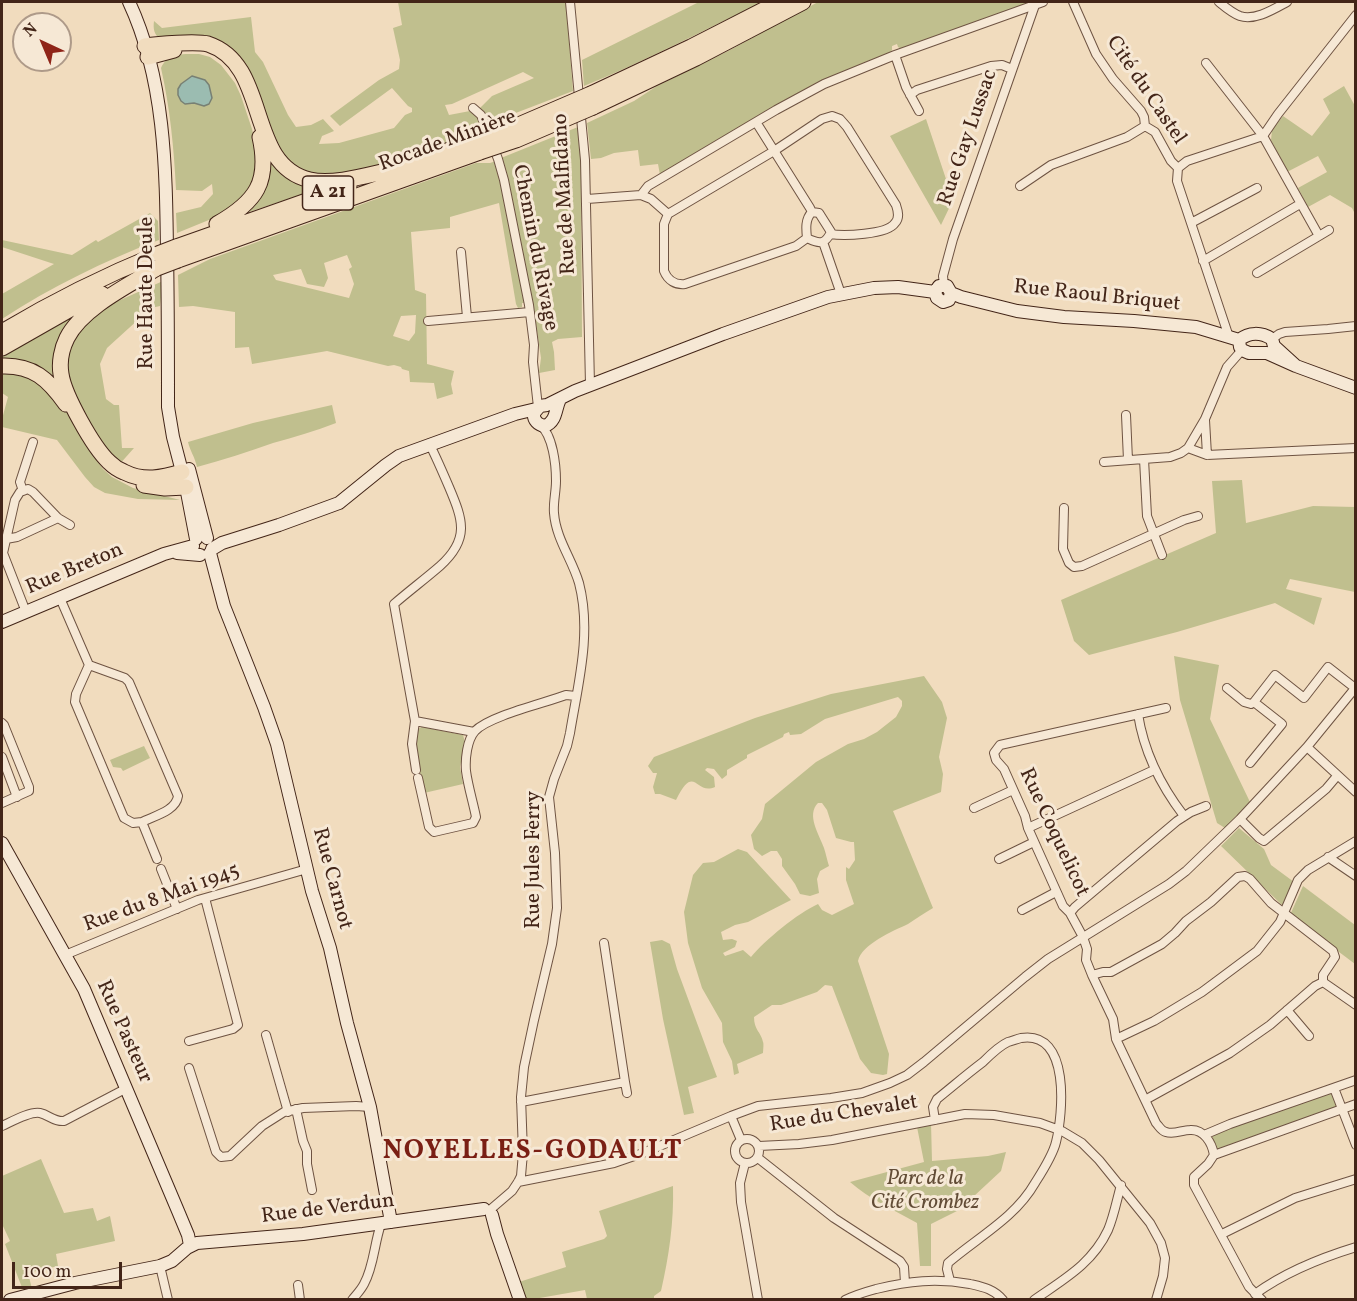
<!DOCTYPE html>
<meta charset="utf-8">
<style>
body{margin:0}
#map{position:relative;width:1357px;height:1301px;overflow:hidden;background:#f1dcbe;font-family:Vollkorn,serif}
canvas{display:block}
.frame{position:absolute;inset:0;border:3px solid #432518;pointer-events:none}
.north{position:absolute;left:12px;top:12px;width:60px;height:60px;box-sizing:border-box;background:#f6e8d5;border:2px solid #ae9a89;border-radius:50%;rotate:316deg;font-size:16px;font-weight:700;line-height:24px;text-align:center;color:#432518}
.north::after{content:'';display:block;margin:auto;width:21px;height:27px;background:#8f2418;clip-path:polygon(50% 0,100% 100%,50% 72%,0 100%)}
.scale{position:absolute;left:12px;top:1262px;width:110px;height:27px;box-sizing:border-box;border:3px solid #432518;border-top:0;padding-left:8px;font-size:18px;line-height:21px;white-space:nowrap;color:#432518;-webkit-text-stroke:4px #f6e8d5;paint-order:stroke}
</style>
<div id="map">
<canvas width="1357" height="1301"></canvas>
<div class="frame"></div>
<div class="north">N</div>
<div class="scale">100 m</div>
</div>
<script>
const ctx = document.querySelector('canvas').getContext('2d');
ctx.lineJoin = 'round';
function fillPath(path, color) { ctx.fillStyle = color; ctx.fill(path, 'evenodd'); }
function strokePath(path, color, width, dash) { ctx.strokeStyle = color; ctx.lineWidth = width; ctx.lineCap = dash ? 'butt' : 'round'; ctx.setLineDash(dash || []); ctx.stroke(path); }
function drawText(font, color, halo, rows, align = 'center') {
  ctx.font = font + ' Vollkorn,serif'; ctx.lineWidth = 6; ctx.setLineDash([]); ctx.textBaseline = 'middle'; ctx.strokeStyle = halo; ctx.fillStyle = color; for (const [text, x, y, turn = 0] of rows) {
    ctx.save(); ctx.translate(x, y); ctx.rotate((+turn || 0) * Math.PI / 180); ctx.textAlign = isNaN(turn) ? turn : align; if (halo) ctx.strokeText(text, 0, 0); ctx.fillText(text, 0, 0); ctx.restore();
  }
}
fillPath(new Path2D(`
 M398 2H566L573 91 487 124 480 108 492 96 534 78 523 72 452 104 445 105 449 115 470 111 475 112 483 126 472 129 463 137 356 173 312 176 282 159 236 58 160 39C154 34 153 29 154 21L162 28 251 17 255 52 263 62 288 115 296 127 311 125 323 119 334 131 322 136 319 144 339 143 394 128 405 115 412 112V108L408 106 392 88 340 126 330 116 379 80 399 69 400 60 393 28 402 25Z
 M699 2H762C703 31 645 61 584 86L582 60Z
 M818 2H1032L901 49 898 47 897 44 892 46V50L889 54 818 82 660 175 658 164 640 166 638 150 614 153 601 158 591 159 587 123 634 101 657 86 728 51Z
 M199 54 210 57 221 65 235 83 241 96 252 129 258 157 252 189 226 213 177 233 176 213 201 207 213 194 212 184 202 191 176 190C174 148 170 108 161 68 168 52 184 54 199 54Z
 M1344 86 1355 106V214L1352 208 1330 195 1308 207 1298 188 1327 172 1318 156 1287 172 1271 140 1272 130 1283 116 1312 136 1330 113 1323 99Z
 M926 119 953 200 941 225 890 136Z
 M578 127 581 160 582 337 558 339 552 342 554 352 555 370 539 373 541 358 533 304 501 158Z
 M265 145 324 187 240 215Z
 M496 161 505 202 524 303H522V307L518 308 516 304 499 203 450 217V228L411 232 415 290 426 294 427 364 454 371 451 384 453 394 437 399 434 383 410 382 409 371 402 369 401 367 394 365 388 366 327 351 252 364 249 347 235 348V312L193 306 179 307 178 275 210 259 476 163H490ZM347 255 352 267 349 269 354 284 349 298 276 280 273 275 301 269 307 284 324 287 328 278 324 263ZM416 315 415 333 409 341 393 336 401 316Z
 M150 213 158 221 159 240C104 261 51 287 2 319V294L54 264 2 247V240L72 255 96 240 98 242Z
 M163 281 160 306 151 308 107 348 100 364 106 399 114 405H119L122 448H134L118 466 71 396 63 359 71 337 109 305Z
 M74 315 80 317 67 332 61 386 2 363V356Z
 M2 369 23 370 65 408 92 454 103 469 112 477 133 488 180 500 138 499 105 493 94 487 85 477 57 440 2 427V419L8 397 2 393Z
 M332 405 336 423C315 431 295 437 273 443 248 452 223 460 197 467 195 457 190 451 188 442L253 423Z
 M1242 480 1246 523 1313 506 1355 507V592L1290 579 1286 589 1322 598 1314 625 1275 603 1177 632 1089 655 1074 641 1061 600 1216 533 1212 481Z
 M1174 656 1219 665 1210 719 1250 802 1225 828 1217 823 1180 700Z
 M924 676 942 702 947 718 939 757 943 774 941 792 893 811 933 908C924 913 916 919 908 924 893 931 862 944 858 961L889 1054 887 1074 883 1075 871 1073 860 1059 832 986 825 985 817 992 781 1005H772L754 1017C754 1030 761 1032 763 1042 764 1043 763 1052 763 1053L737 1064 739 1073 734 1075 732 1061 723 1042 722 1023 702 988 688 943 684 912 693 875 703 863 714 862 738 849 747 852 791 900 748 922 735 925 721 932 723 940 732 939 737 941 735 947 723 953 725 956 743 950 751 957C765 940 798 913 818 904L822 910 832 915 854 904 846 880V867L849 869 855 860 854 842H851L836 838 827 810 822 803H818C806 815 819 834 824 848 826 854 827 860 829 866L820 871 817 879 819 893 810 896 800 894 795 884 782 866V859L777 851H771L762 856 754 849 751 835 762 819 765 804 816 762 848 744 864 739 877 732 896 717 902 706V701L898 697 888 700 825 719 801 734 790 735 789 732 784 734 783 737 747 755V758L727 770V775L722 779 714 769 707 768 705 770 714 777 715 787C695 796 695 762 676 800L660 794H655L653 787 657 773H653L648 766 654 757 755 718 831 694Z
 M422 727 463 735 465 742 460 767 463 784 424 793C422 782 412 736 418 729 419 728 421 728 422 727Z
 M144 746 150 758 123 771 121 768 113 767 110 760Z
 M1239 828 1264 849 1271 865 1294 882 1283 906 1221 846Z
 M1303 886 1355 925V964L1290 915Z
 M662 940 670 944 677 969 717 1077 688 1087 694 1113 684 1115 663 1019 650 942Z
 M1330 1092 1333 1093 1338 1104 1336 1109 1218 1151C1214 1148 1211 1139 1213 1134Z
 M931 1123 932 1161 988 1156 1006 1152 1001 1171 959 1210 931 1224V1266H920L917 1223C894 1210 869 1199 850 1182L924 1162 917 1127Z
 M41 1159 64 1213 93 1208 97 1221 110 1216 115 1241 56 1254 58 1266 28 1273 32 1289 23 1290 5 1244 10 1241 2 1224V1176Z
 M673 1186C674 1222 669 1256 661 1291L654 1296V1299H587L585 1290 534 1299H526L519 1282 566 1267 562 1252 604 1239 607 1236 599 1211Z`), '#c0bf8e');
const water = new Path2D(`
 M192 76 205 80 209 85 212 98 209 104 204 106 194 103 185 104 181 101 178 95V89L181 84Z`);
fillPath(water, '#9bbcb1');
strokePath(water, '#788074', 1.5);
const street = new Path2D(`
 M570 2 585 160 590 385
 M1073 2 1096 54 1113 79 1141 111 1144 117 1145 126 1155 132 1171 161 1178 168 1177 181 1229 337
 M1219 2C1225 7 1232 13 1240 16 1255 21 1274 9 1287 2
 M895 55 906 87 919 111
 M1206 63 1263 136 1319 236 1257 273
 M910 95 917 90 991 66 1002 65 1012 69
 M473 108 481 115 498 159 504 180 529 305 534 345 533 362 538 407
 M756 122 810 208 812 212
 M1178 168 1187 161 1263 136 1278 114 1356 15
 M1020 186 1051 165 1127 137 1145 126
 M641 195 648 186 776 110 824 84 895 55 1043 2
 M587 199 641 195 651 199 668 214
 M812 212 819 213 831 232C825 245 819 244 807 238 806 229 805 219 812 212Z
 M1191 223 1257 188
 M1319 236 1329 230
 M807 238 796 246 685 284C676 285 668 281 664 271V224L668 214 774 151 822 119 832 116 840 119 847 127 896 205C898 211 900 218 895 223 887 235 843 236 830 234
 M823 242 841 294
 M461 252 467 317
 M1203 261 1300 204
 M944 285 943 276 953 239 1035 5
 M428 321 530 312
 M1272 339 1279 334 1285 332 1328 329 1356 326
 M1126 415 1128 460
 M1188 448 1207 455 1205 420
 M1207 455 1356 448
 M1144 459 1147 516 1162 555
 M1104 462 1170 457 1181 453 1188 448 1205 419 1227 367 1242 350
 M23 491 20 482 33 442
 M1064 508 1063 549 1069 563 1074 567 1082 566 1184 520 1198 516
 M6 539 17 537 58 518
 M60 598 89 665 76 694 75 702 124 818 133 823 142 822 157 859
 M26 612 3 553 15 500 20 492 28 489 33 492 58 518 70 525
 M89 665 125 678 129 682 178 796C176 811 154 816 142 822
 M1227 688 1244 702 1251 704 1254 702
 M1166 708 1000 745 994 753 996 760 1004 769 1025 816 1028 828 1063 906 1070 913 1083 937 1087 949 1086 960 1092 975 1113 1019 1116 1039 1156 1123C1159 1126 1161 1131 1166 1132 1174 1135 1182 1130 1190 1130 1204 1129 1212 1143 1214 1155
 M1138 714C1144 753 1161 786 1184 816
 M415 721 474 732
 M2 723 4 725 29 787V791L2 803
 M1307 747 1356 792
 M2 757 17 797
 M1250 763 1282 724 1254 702 1275 675 1304 698 1328 667 1355 688
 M416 770 412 744 415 721 394 604C409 591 425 579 440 566 470 539 463 520 449 487 443 473 437 459 430 445
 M418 778 429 827 434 832 473 823 476 817C473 802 468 786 466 771 465 759 467 740 475 731 489 716 545 703 566 695L576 696
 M974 808 1013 790
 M1240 819 1259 838 1264 841 1326 789 1337 776
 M1028 828 1154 770
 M1328 857 1356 876
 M999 859 1034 842
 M161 869 177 909
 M1022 910 1056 892
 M1070 913 1075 907 1177 821 1191 812 1206 806
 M65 955 198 900 307 869
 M1092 975 1103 972H1111L1162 944 1175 933 1186 921 1211 902 1238 877 1245 876 1250 879 1271 903 1333 951 1335 957 1323 975V982
 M1323 982 1356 1005
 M1287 1010 1309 1036
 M266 1035 288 1112
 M1116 1039 1154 1021 1202 992 1257 951 1280 922 1298 880 1308 870 1356 841
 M189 1041 233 1029 238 1025 205 898
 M189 1068 216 1152 221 1157 230 1156 262 1126 284 1112 303 1108 356 1106 370 1107
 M625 1082 627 1093
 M1334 1088 1356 1145
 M1145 1100 1230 1053 1270 1025 1315 986 1323 982
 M521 1102 625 1082 604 943
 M296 1109 303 1141 307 1151V1164L312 1190
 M731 1116 741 1140
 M935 1120 933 1107 937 1099C952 1087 967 1074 983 1062 990 1055 999 1046 1008 1042 1012 1041 1017 1039 1021 1038 1071 1030 1063 1114 1056 1142 1053 1155 1042 1172 1035 1183 1015 1218 978 1237 948 1263L947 1269 950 1281
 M2 1126C11 1122 30 1111 40 1113 49 1115 54 1122 64 1121L127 1088
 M1204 1135 1230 1124 1356 1080
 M735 1151a12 12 0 1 1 24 0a12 12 0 1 1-24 0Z
 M759 1146 799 1144 832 1140 965 1114 994 1115 1040 1123 1062 1131 1082 1143 1099 1160 1150 1223 1161 1243 1165 1258 1163 1276 1156 1300
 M1214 1155 1208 1164 1194 1177V1185L1249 1287 1262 1300
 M1214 1155 1356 1104
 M758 1158 834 1218 900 1261 904 1267 905 1283
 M745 1163 740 1183 741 1202 758 1300
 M518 1182 614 1163 643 1153 731 1116 758 1106 831 1098 862 1093 890 1083 907 1075 924 1062 1025 977 1048 959 1169 884 1186 871 1240 819 1307 747 1356 687
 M491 1209 512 1191 518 1182 521 1176 523 1153 521 1097 524 1067 534 1020 552 944 557 908 555 853 549 797 554 779 567 746 570 733C578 684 592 633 579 583 572 559 556 539 554 513 553 503 556 492 556 481 556 465 553 435 540 425
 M1222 1234 1295 1198 1356 1179
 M160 1266 168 1300
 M298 1285 300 1300
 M1255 1294C1285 1272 1320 1258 1356 1247
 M352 1300C356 1295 361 1290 364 1284 374 1266 374 1244 381 1224
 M845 1300C855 1295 865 1292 876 1289 909 1281 936 1278 970 1284 983 1287 994 1289 1003 1300
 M1034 1300C1064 1279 1092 1264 1108 1230 1114 1216 1117 1199 1121 1185`);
const secondary = new Path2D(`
 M129 2C165 79 166 168 167 252 168 303 168 355 168 407L173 437 186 487 196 539
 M935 292 939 286H947L951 293 961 297 1017 311 1064 317 1134 321 1196 327 1239 340C1249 332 1261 332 1272 339L1274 346 1296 366
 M935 292 937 298 943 302 949 300 951 293
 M1239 340 1240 347 1242 350 1249 353H1267L1296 366 1356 388
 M560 399C555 409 557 421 545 426 538 425 533 420 534 413L540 406 547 405 575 391 723 334 828 297 874 288 898 287 935 292
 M189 469 207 538
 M212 549 222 543 279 525 339 503 386 465 399 456 515 414 536 409
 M177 553 200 555
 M210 553 224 606 264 707 277 744 312 891 330 948 347 1023 370 1107 391 1222
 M2 622 164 554 193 546
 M2 843 84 989 178 1211 188 1235 190 1245
 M492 1215 497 1234 520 1300
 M10 1300 75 1283 160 1266 172 1261 187 1248 197 1243 303 1234 484 1209`);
const highway = new Path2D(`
 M145 46C158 44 197 41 208 44 271 65 245 165 310 180 335 186 374 173 400 168
 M148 57 174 50
 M591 94 691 47 779 2
 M593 107 696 58 803 2
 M391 171 480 139
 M217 224C256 202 270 182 260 137
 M176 247 349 186
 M178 260 480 152
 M157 268C129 285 82 308 67 338 62 348 59 362 61 374 64 395 93 447 109 462 113 466 119 470 124 472 144 482 162 478 182 472
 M2 332C52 302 104 276 158 254
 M2 348 74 307 102 294
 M2 366C33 365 48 379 66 404
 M144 485 165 488 186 487`);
strokePath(street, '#6e5342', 10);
strokePath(secondary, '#432518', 14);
strokePath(highway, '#432518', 17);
strokePath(street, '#f6e8d5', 8);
strokePath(secondary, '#f6e8d5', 12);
strokePath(highway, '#f1dcbe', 15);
const highwayBridge = new Path2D(`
 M480 139 507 130 591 94
 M480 152 516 140 593 107
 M158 254 176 247
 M157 268 178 260`);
strokePath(highwayBridge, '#432518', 17, []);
strokePath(highwayBridge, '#f1dcbe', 15);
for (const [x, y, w] of [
 [328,193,51]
]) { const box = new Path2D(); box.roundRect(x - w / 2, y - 17, w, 34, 4.5); ctx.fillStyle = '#f6e8d5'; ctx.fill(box); strokePath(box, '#432518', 1.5); }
drawText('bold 20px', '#432518', null, [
 ["A 21",328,193]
]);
drawText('21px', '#432518', '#f6e8d5', [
 ["Cité du Castel",1145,91,56],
 ["Rue Gay Lussac",969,138,-71],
 ["Rocade Minière",448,142,-20],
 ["Rue de Malfidano",566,194,-93],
 ["Chemin du Rivage",534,248,79],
 ["Rue Haute Deule",148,293,-90],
 ["Rue Raoul Briquet",1097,297,6],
 ["Rue Breton",75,570,-23],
 ["Rue Coquelicot",1053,833,65],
 ["Rue Jules Ferry",535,860,-90],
 ["Rue Carnot",331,879,75],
 ["Rue du 8 Mai 1945",162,899,-20],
 ["Rue Pasteur",123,1032,66],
 ["Rue du Chevalet",844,1115,-9],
 ["Rue de Verdun",328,1210,-7]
]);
drawText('italic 21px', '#624c36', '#f6e8d5', [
 ["Parc de la",925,1180],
 ["Cité Crombez",925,1204]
]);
ctx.letterSpacing = '1.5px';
drawText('bold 27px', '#7a1f14', '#f6e8d5', [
 ["NOYELLES-GODAULT",533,1153]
]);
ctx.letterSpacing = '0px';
</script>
